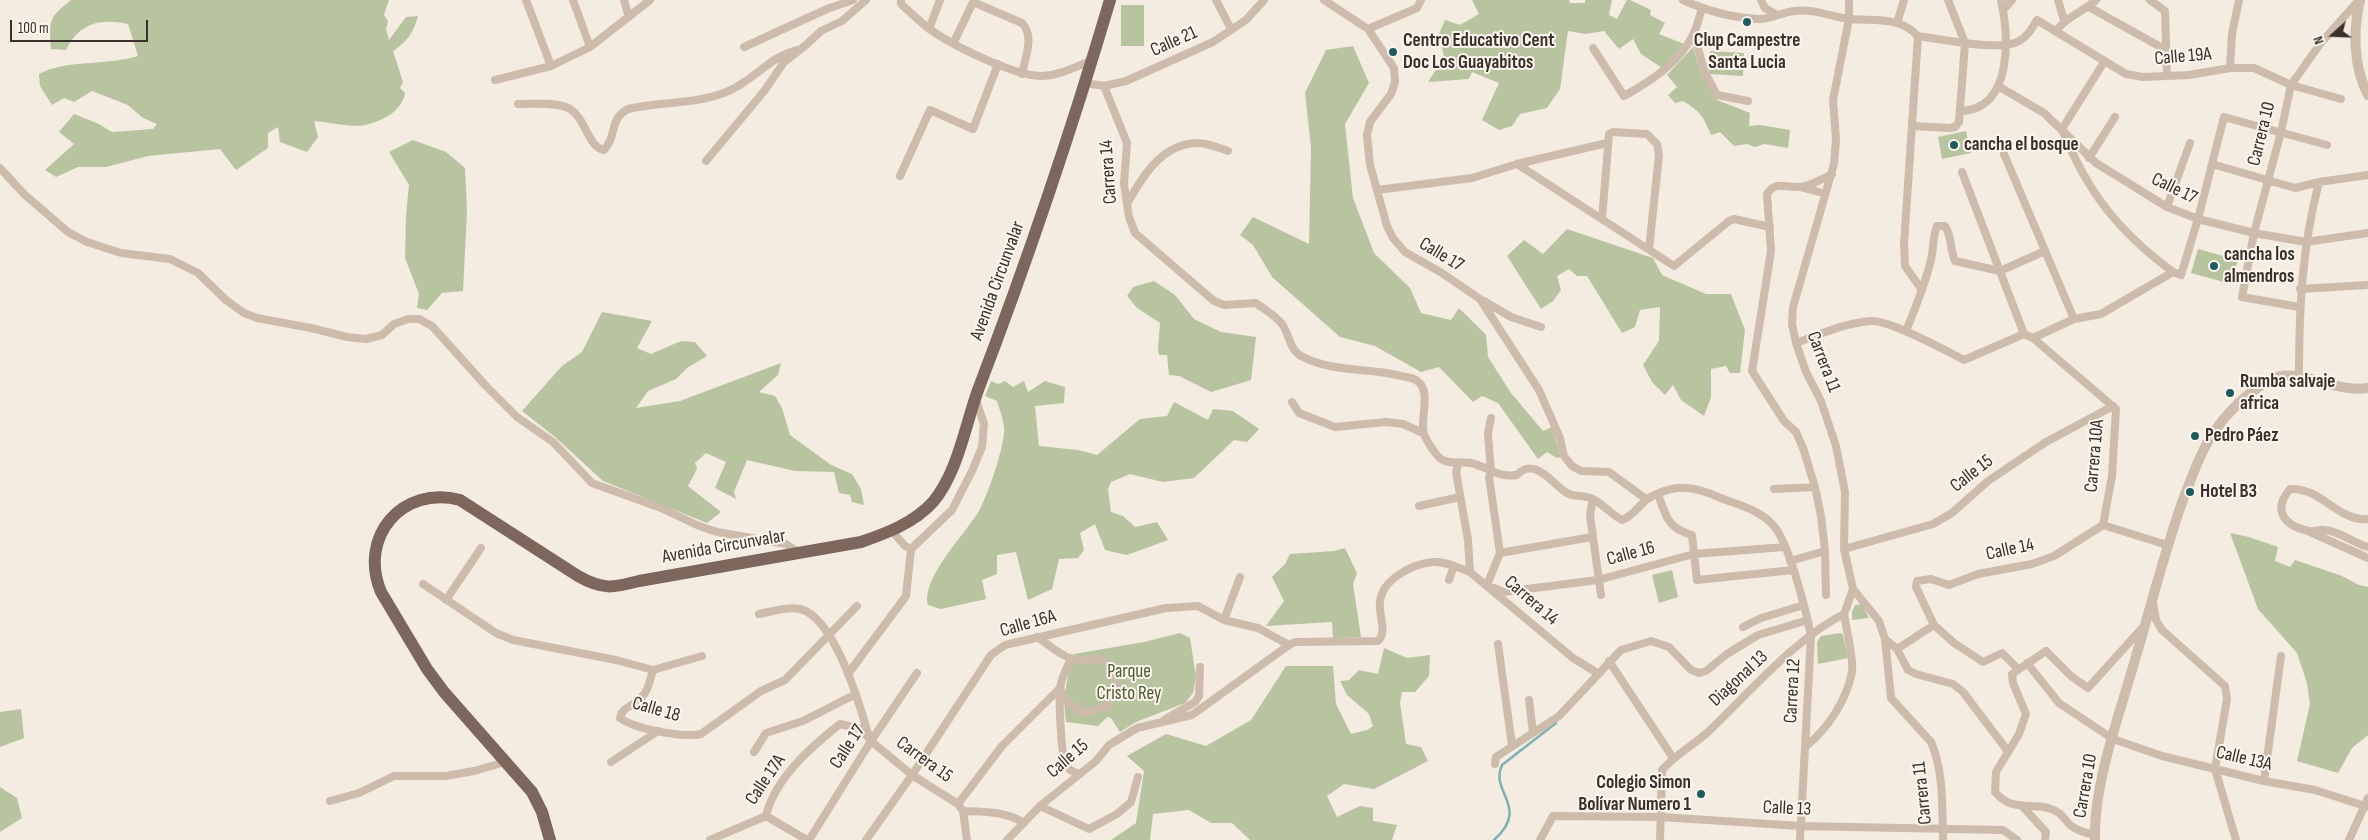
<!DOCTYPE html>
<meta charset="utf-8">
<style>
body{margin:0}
#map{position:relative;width:2368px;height:840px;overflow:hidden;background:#f4ebe1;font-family:"Sofia Sans Condensed",sans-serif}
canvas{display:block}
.north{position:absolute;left:2308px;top:10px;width:50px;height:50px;-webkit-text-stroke:4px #fbf5ee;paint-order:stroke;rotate:250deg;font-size:14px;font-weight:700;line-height:20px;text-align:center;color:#3b302b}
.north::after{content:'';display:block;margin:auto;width:18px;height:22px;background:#3b302b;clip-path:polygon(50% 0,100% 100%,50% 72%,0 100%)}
.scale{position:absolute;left:10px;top:20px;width:138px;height:22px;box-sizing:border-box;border:2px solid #3b302b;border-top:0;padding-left:6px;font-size:15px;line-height:18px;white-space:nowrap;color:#3b302b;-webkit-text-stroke:4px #fbf5ee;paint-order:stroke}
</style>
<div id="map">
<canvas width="2368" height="840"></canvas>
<div class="north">N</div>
<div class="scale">100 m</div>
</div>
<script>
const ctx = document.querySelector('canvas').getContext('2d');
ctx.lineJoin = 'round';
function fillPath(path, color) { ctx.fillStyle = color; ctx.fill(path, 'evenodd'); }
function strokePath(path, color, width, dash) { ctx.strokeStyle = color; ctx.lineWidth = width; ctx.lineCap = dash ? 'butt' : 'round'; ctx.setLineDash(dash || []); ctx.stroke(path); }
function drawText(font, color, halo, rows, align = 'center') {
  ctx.font = font + ' "Sofia Sans Condensed",sans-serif'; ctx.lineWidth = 4; ctx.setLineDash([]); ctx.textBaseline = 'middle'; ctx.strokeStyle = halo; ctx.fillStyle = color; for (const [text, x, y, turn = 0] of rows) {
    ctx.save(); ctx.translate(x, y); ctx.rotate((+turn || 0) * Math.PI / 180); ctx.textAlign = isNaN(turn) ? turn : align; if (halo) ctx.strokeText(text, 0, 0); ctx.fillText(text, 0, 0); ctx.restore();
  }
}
fillPath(new Path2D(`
 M71 0H389L384 15 388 21 386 29 389 40 406 17 418 16C413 33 408 41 393 51L403 82 400 88 405 93C402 111 383 121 365 125 353 128 328 122 314 121L318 137 307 152 280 142 278 127 268 133V148L236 170 220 149 148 156 106 167H78L56 177 45 170 74 144 59 132 74 114 99 124 112 132 153 129 157 124 143 118 128 105 92 91 74 102 64 98 52 105 40 86 39 74C67 59 106 66 138 56L128 24C100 18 79 23 66 50L51 49C49 21 48 18 71 0Z
 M1472 0H1569L1570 3H1585V0H1612L1609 15 1617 19 1627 0H1630L1651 10 1650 15 1665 23 1659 34 1684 44 1662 68 1641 54 1633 39 1619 49 1604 31 1585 34 1568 31 1560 89 1547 108 1520 114 1512 126 1499 130 1482 120 1499 83 1472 72 1469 79 1428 82 1444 57 1439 34 1445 20 1460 25 1479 14Z
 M1121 5H1144V46H1121Z
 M1353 46 1369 83 1345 124 1353 198 1374 253 1410 288 1421 313 1451 320 1459 308 1486 335 1488 357 1511 393 1543 431 1552 427 1561 457 1557 458 1547 452 1538 459 1498 403 1482 396 1473 402 1439 367 1421 372 1375 346 1340 337 1272 277 1253 245 1240 235 1253 217 1309 244 1311 147 1305 93 1326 50Z
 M1693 47 1701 73 1717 100 1750 113 1749 126 1760 125 1790 130 1788 148 1764 144 1755 147 1747 144 1734 146 1720 132 1711 135C1703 116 1701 112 1683 101L1675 103 1668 95 1677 87 1667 75Z
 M1710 51 1744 53 1743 76 1709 74Z
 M1966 131 1971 153 1942 159 1938 137Z
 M413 140 446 152 465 168 467 211 463 291 442 293 427 310 417 308 419 294 405 258 406 215 409 185 389 152Z
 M1567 229 1653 258 1662 275 1706 294H1731L1745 330 1740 373H1730L1726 366 1711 369V397L1704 416 1681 400 1673 385 1665 395 1652 382 1643 365 1659 341 1660 307 1640 310 1635 327 1622 333 1587 276H1577L1569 269 1557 276 1561 290 1553 301 1541 309 1507 256 1524 240 1543 254Z
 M2198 249 2238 260 2231 284 2191 273Z
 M1154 281 1175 295 1194 319 1221 332 1256 337 1251 380 1211 392 1179 376 1169 375 1167 355H1159L1158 349 1160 323 1137 308 1127 296 1133 287Z
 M602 312 652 321 637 348 651 354 681 341 695 342 707 356 687 368 676 379 648 391 636 408 680 401 781 363 778 375 759 392 775 396 782 408 790 435 831 465 852 474 861 489 864 505 852 502 850 495 839 493 834 472 795 471 747 460 734 492 736 499 715 488 726 462 706 453 695 463 697 469 688 486 721 512 707 523 603 481 555 437 522 411 562 366 582 352Z
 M991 381 998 384 1005 381 1013 387 1024 381 1028 392 1045 381 1065 387 1064 403 1035 406 1039 446 1078 450 1097 455 1140 419 1167 416 1174 402 1208 420 1213 409 1233 411 1259 429 1247 442 1234 440 1194 478 1163 482 1130 474 1111 482 1108 489 1111 512 1123 516 1135 527 1157 522 1168 540 1127 555 1105 550 1095 524 1080 533 1084 550 1078 558 1059 559 1052 589 1028 600 1016 552 997 555V574L982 580 986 599 941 609 928 605C921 577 967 533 980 509 988 494 1006 443 1004 427 1003 419 1000 410 997 401L985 396Z
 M2230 533 2249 537 2278 547 2275 561 2290 567 2295 560 2342 576 2359 585 2368 587V735L2352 748 2338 773 2297 761 2310 704 2307 683 2297 653 2258 609Z
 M1345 548 1357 573 1353 584 1361 637 1333 638 1332 622 1266 626 1284 601 1272 577 1285 564 1290 554 1334 551Z
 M1672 570 1678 597 1659 603 1652 575Z
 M1862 604 1869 618 1852 620V612L1855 605Z
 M1180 633 1190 638 1196 677 1193 693 1185 703 1136 722 1120 732 1111 718 1107 717 1098 726 1066 722C1062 698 1067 677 1074 654L1144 642Z
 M1841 633 1843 635 1848 658 1818 664 1817 642 1821 636Z
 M1384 648 1407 658 1430 655 1429 676 1415 692H1402L1400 702 1406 744 1421 747 1428 761 1374 789 1344 784 1327 796 1337 817 1360 806 1373 808V821L1397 825 1392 840H1250L1232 823H1211L1189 810 1153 814 1150 840H1111L1136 823 1144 771 1127 756 1166 734 1206 746 1251 720 1286 666H1333L1336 704 1351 734 1367 730 1373 726 1369 714 1347 695 1340 681 1349 680 1359 670 1378 674Z
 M21 709 24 738 0 747V712Z
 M0 787 17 798 22 818 0 832Z`), '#b8c4a0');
strokePath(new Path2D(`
 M1494 840C1531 807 1489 792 1502 765L1556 723`), '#7fb0b2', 2.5);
strokePath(new Path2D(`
 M526 0 551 66
 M573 0 590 47
 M624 0 629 17
 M901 0V4C910 12 918 20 927 27 950 45 1013 75 1040 76 1058 76 1076 67 1092 60
 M1216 0 1231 29
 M1324 0 1368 29 1394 68 1395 82 1391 94 1370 122 1367 135 1370 165 1387 226 1393 238 1405 252 1442 273 1480 299 1539 390 1560 438 1564 456 1572 466 1581 471 1609 472 1646 499
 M1683 0C1707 11 1734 18 1760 19 1772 19 1783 12 1794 11 1813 8 1831 17 1850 19 1875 21 1899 16 1918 36
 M1761 0 1765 8 1777 15
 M1849 0V19L1833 100 1836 139 1834 164 1793 307 1792 324 1796 343 1806 372 1821 401 1836 446 1845 492 1844 549 1853 589 1879 621 1885 639 1897 649 1908 670 1916 674 1953 684 1963 692 2007 750
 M2058 0 2064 20
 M2150 0 2165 11 2167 75
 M973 2 1022 23C1035 36 1025 58 1022 74
 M2089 7 2166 50
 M2003 10 2012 0
 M1897 23 1904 0
 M929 29 940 0
 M1368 29 1417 8 1421 0
 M2056 31C2067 16 2083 12 2096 0
 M1694 34 1705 73 1717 95 1748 101
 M1918 36C1941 39 2000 52 2019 41 2028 36 2032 28 2037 20L2126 74 2143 77 2189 75 2230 68H2254L2291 85 2341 99
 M1918 36 1904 244 1905 266 1922 290
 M954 42 974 0
 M744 47 827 9 853 0
 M1593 48 1624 96C1651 81 1679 63 1693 35 1697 27 1699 17 1702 9
 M2104 62 2062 129C2087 192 2119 232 2173 272
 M2230 68 2232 34 2239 0
 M495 80 551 66 590 47 650 0
 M1085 83 1104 86 1126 81 1213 42 1246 20 1264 0
 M1104 86 1127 143 1124 184 1129 217 1135 233 1214 301 1224 305 1256 303C1265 310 1275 315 1282 324 1290 335 1289 349 1301 356 1331 372 1366 368 1397 375 1403 377 1411 377 1416 380 1433 390 1419 420 1424 434 1427 442 1435 454 1441 459 1450 465 1461 461 1471 463 1488 467 1498 478 1517 475 1535 456 1552 484 1567 493 1574 497 1585 495 1593 499 1604 505 1612 515 1622 520 1633 516 1636 509 1645 501 1650 496 1665 490 1672 489 1690 485 1707 492 1723 499 1740 505 1761 511 1773 525 1789 542 1806 611 1811 636L1800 840
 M1998 86 2044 113 2096 163 2167 207 2198 219 2254 233 2306 242 2368 233
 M518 104C533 104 553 102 566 107 586 115 587 147 604 150 618 135 608 120 628 109 661 101 695 105 726 92 753 82 769 56 798 50
 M1960 111C2013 110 2009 37 2001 0
 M1912 126 1949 128 1955 127 1959 122 1965 43 1948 0
 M2004 154 2074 319
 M2089 158 2115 117
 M706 161 765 90 784 62 806 45 821 31 842 21 866 0
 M1517 164 1674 266 1729 221 1734 219 1770 227
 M2212 164 2295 188 2319 182 2368 175
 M0 168 24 194 68 232 87 242 121 253 170 259 198 273 226 300 244 313 257 318 311 328 347 337 366 339 382 335 394 324 408 319H419L432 326 486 386 517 417 553 442 592 483 661 508 699 526 717 532 786 544 800 553
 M1962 172 2024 334
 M900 176 930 110 973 129 998 64
 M1800 187 1819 192
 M1377 190 1472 178 1517 164 1607 143
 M1127 204C1142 177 1162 143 1198 143 1208 143 1219 148 1228 151
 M2167 207 2190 143
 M1602 219 1609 134 1613 132 1647 134 1657 144 1659 155 1649 249
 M2300 289 2368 285
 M1484 301 1511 317 1541 327
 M2299 307 2242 297 2254 233 2281 132 2291 85 2320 44 2359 0
 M1906 331C1915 309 1924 287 1930 264 1934 251 1932 238 1937 226H1945C1952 236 1950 250 1955 261L2000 271 2045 251
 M2024 334 2033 338 2074 319 2101 314 2173 272 2181 275 2198 219 2224 117 2327 145
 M2033 338 2116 409 2112 476 2103 525
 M1796 343C1820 334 1845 323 1871 321 1890 320 1945 350 1964 360L2024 334
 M2299 376C2299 307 2302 248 2319 182
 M1292 402 1299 413 1335 427 1386 422 1403 424 1423 433
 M1459 462 1456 472 1468 540 1470 572
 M1774 489 1815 487
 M1658 494C1666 516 1667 528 1692 535L1697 580 1793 570
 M1593 499 1590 515 1601 595
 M1419 506 1460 497
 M2368 519C2338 522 2321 487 2290 489 2272 510 2284 526 2309 531 2314 532 2320 529 2325 530 2340 531 2353 543 2368 547
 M2103 525 2167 545
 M892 531 905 546 911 549
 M2310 532 2368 558
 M911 549 952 510 972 471 982 447 984 424 976 400
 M1844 549 1933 524 1952 513 1988 481 2046 442 2113 406
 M1500 553 1592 537
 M1790 561 1825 551
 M1449 580 1454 566
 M423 584 496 633 513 640 616 660 653 670 702 656
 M1487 585 1500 553 1489 477 1491 472 1488 433 1491 418
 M1494 588 1503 592 1598 580 1694 554 1785 547
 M1826 595 1825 551 1821 516 1815 487 1803 448 1796 432 1784 421 1752 371 1771 251 1767 194C1776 180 1786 188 1799 187 1811 186 1822 179 1832 174
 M446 600 481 548
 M2153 603 2156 620 2162 630 2225 686 2227 699 2215 769 2236 840
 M759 614C771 612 787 606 800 609 835 617 860 706 869 737
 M1224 620 1240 577
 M1743 627 1761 618 1804 605
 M1037 637C1061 653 1068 665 1098 658L1112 667 1116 687 1106 707 1083 713 1066 701 1060 688
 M1885 639 1891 698 1931 742C1944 772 1942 807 1943 840
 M1498 644 1512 745
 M1897 649 1934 625
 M1071 659C1066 669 1061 678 1060 689 1059 702 1061 751 1065 763 1068 770 1073 772 1080 774
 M1609 661 1673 758
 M2027 663 2059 703 2113 739 2162 756 2264 781 2315 790 2368 807
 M2018 669 2002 653 1983 662 1954 643 1934 625 1916 587 1917 581 1931 579 1949 585 1978 574 2032 564 2054 556 2103 525
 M653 670C650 680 648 692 640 699 633 706 622 707 620 718 635 729 683 738 701 734L761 691 785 680 857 606
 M848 674 906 596 911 549
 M1529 700 1533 733
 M1164 720 1195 702 1199 696 1200 667
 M1806 746C1828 729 1847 699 1852 672 1854 659 1846 628 1844 614
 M754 752 766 733 803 721 856 694
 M611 762 658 731
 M1495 764 1496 757 1559 716 1621 650 1651 641 1669 647 1691 670 1699 673 1706 671 1727 654 1758 635 1808 620
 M2264 781 2281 656
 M330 801 359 793 394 776H446L474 771 505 762
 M958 804 1002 746 1060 688
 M1040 806 1089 829 1117 814 1131 802 1138 777
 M2023 807 2046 832 2045 840
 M963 811C984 812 1006 811 1024 823
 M766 816 807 840
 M2095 835C2086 833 2077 831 2070 825 2066 821 2063 816 2059 813 2037 798 2015 816 1995 792L1996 772 2019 734 2026 714 2013 683 2012 674 2046 651 2071 676 2088 688 2144 626
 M710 840 766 816C775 778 811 747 840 724L861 729 871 741 912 775 958 804 963 811 967 840
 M809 840 871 741 917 673
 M866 840 912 775 991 655 1005 645 1166 608 1198 606 1224 620 1258 628 1289 645
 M1007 840 1040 806 1096 761 1109 745 1137 728 1192 715 1289 645 1295 642 1378 641C1388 631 1378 616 1380 601 1383 579 1412 564 1433 562 1445 561 1459 568 1470 572L1573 658 1599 674
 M1540 840 1553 816 1661 817 1800 826 2003 830 2017 840
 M1660 840 1662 770C1676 754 1694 745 1709 731 1749 693 1796 638 1844 614L1853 589
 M2349 840 2368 798`), '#cdbbac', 8);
strokePath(new Path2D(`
 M2360 0C2353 30 2353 66 2368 95
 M2095 840C2093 783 2121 711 2136 656 2152 603 2165 549 2184 497 2192 477 2199 456 2210 438 2226 413 2246 393 2272 379 2296 366 2338 394 2368 388`), '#cdbbac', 10);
strokePath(new Path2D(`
 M550 840 542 812 532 792 444 692 427 669 381 592C358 537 402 485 460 500L578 576C603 590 612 588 639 581L861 542C887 533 914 523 933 502 958 472 965 426 978 390 1027 262 1071 132 1110 0`), '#7d675c', 12);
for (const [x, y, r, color] of [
 [1747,22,5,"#1f5a5e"],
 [1393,52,5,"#1f5a5e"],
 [1954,145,5,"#1f5a5e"],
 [2214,266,5,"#1f5a5e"],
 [2230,393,5,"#1f5a5e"],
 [2195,436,5,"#1f5a5e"],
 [2190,492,5,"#1f5a5e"],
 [1701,794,5,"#1f5a5e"]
]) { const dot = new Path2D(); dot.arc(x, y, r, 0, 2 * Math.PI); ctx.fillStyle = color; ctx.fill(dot); strokePath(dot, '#fbf5ee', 2); }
drawText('bold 19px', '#3b302b', '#fbf5ee', [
 ["Centro Educativo Cent",1403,41],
 ["Doc Los Guayabitos",1403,63],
 ["Clup Campestre",1747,41,"center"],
 ["Santa Lucia",1747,63,"center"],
 ["cancha el bosque",1964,145],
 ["cancha los",2224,255],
 ["almendros",2224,277],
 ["Rumba salvaje",2240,382],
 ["africa",2240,404],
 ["Pedro Páez",2205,436],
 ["Hotel B3",2200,492],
 ["Colegio Simon",1691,783,"right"],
 ["Bolívar Numero 1",1691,805,"right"]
], 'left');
drawText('19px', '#3b302b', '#fbf5ee', [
 ["Calle 21",1174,42,-24],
 ["Calle 19A",2183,57,-5],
 ["Carrera 10",2262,134,-76],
 ["Carrera 14",1109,172,-94],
 ["Calle 17",2174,189,26],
 ["Calle 17",1441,255,31],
 ["Avenida Circunvalar",998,281,-70],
 ["Carrera 11",1823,362,69],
 ["Carrera 10A",2095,456,-85],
 ["Calle 15",1972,474,-38],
 ["Avenida Circunvalar",724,547,-10],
 ["Calle 14",2010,550,-12],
 ["Calle 16",1631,554,-15],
 ["Carrera 14",1531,601,41],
 ["Calle 16A",1028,624,-16],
 ["Diagonal 13",1739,679,-43],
 ["Carrera 12",1793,691,-87],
 ["Calle 18",656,710,16],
 ["Calle 17",848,747,-57],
 ["Calle 15",1068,759,-41],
 ["Calle 13A",2244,759,13],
 ["Carrera 15",924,760,36],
 ["Calle 17A",766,780,-56],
 ["Carrera 10",2086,786,-80],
 ["Carrera 11",1923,793,-96],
 ["Calle 13",1787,809,3]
]);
drawText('19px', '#4a5a2e', '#fbf5ee', [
 ["Parque",1129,672],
 ["Cristo Rey",1129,694]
]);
</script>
